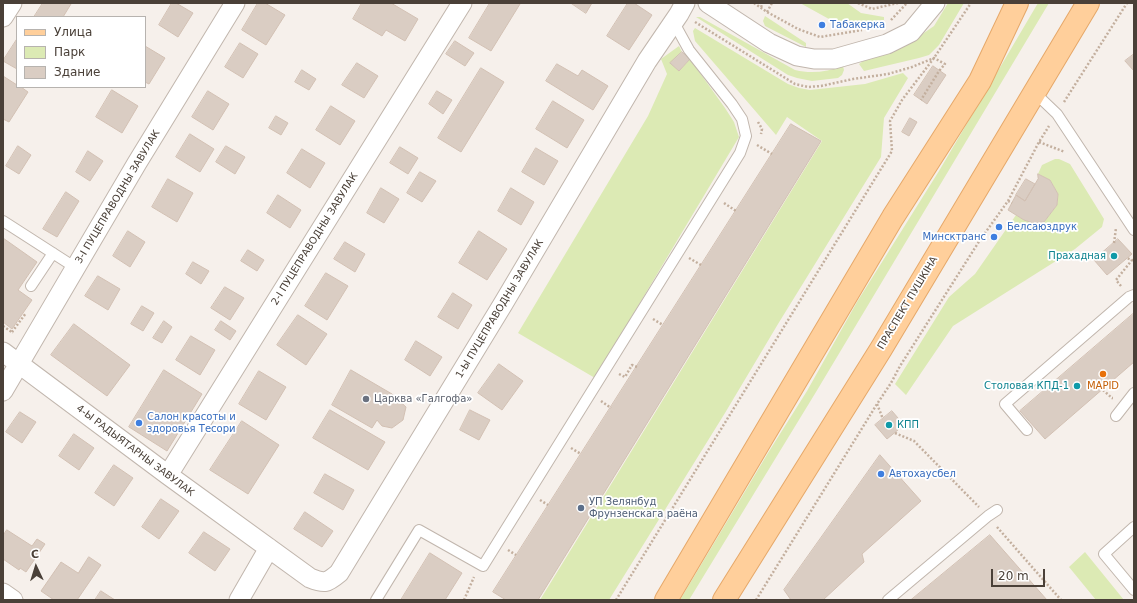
<!DOCTYPE html>
<meta charset="utf-8">
<style>
body{margin:0}
#map{position:relative;width:1137px;height:603px;overflow:hidden;background:#f6f0eb;font-family:"DejaVu Sans",sans-serif}
canvas{display:block}
.frame{position:absolute;inset:0;border:4px solid #4a4038;pointer-events:none}
.legend{position:absolute;left:16px;top:16px;width:130px;height:72px;box-sizing:border-box;background:#fff;border:1px solid #b7b3af;margin:0;padding:5px 7px;list-style:none;font-size:12px;color:#4a4038}
.legend li{display:flex;align-items:center;gap:8px;height:20px}
.legend b{width:20px;border:1px solid #b7b3af}
.north{position:absolute;left:16px;top:547px;width:40px;height:40px;-webkit-text-stroke:3px #fff;paint-order:stroke;rotate:356deg;font-size:11px;font-weight:700;line-height:16px;text-align:center;color:#4a4038}
.north::after{content:'';display:block;margin:auto;width:14px;height:18px;background:#4a4038;clip-path:polygon(50% 0,100% 100%,50% 72%,0 100%)}
.scale{position:absolute;left:991px;top:569px;width:54px;height:18px;box-sizing:border-box;border:2px solid #4a4038;border-top:0;padding-left:5px;font-size:12px;line-height:14px;white-space:nowrap;color:#4a4038;-webkit-text-stroke:3px #fff;paint-order:stroke}
</style>
<div id="map">
<canvas width="1137" height="603"></canvas>
<div class="frame"></div>
<ul class="legend">
<li><b style="height:5px;background:#ffcf9b"></b>Улица</li>
<li><b style="height:11px;background:#dceab4"></b>Парк</li>
<li><b style="height:11px;background:#dacdc3"></b>Здание</li>
</ul>
<div class="north">С</div>
<div class="scale">20 m</div>
</div>
<script>
const ctx = document.querySelector('canvas').getContext('2d');
ctx.lineJoin = 'round';
function fillPath(path, color) { ctx.fillStyle = color; ctx.fill(path, 'evenodd'); }
function strokePath(path, color, width, dash) { ctx.strokeStyle = color; ctx.lineWidth = width; ctx.lineCap = dash ? 'butt' : 'round'; ctx.setLineDash(dash || []); ctx.stroke(path); }
function drawText(font, color, halo, rows, align = 'center') {
  ctx.font = font + ' "DejaVu Sans",sans-serif'; ctx.lineWidth = 3.5; ctx.setLineDash([]); ctx.textBaseline = 'middle'; ctx.strokeStyle = halo; ctx.fillStyle = color; for (const [text, x, y, turn = 0] of rows) {
    ctx.save(); ctx.translate(x, y); ctx.rotate((+turn || 0) * Math.PI / 180); ctx.textAlign = isNaN(turn) ? turn : align; if (halo) ctx.strokeText(text, 0, 0); ctx.fillText(text, 0, 0); ctx.restore();
  }
}
fillPath(new Path2D(`
 M800 3H847L861 13 884 17V20L838 24Z
 M948 3H964L939 45 929 55 919 58 864 71 859 64 863 61 902 47 918 37 934 26Z
 M1038 3H1049L816 392 700 582 689 600H680L768 453 807 391 857 302 939 171Z
 M765 16 806 43V47L765 26 763 21Z
 M696 17H700L795 70C811 74 827 72 843 66L844 70 842 75 838 78 812 81 797 78 788 75Z
 M695 28 788 84 799 88 810 90 865 84 903 73 908 78 884 118 881 157 778 324 725 413 609 600H540L822 141 787 117 776 135 695 41 693 31Z
 M679 46 682 52 671 63 679 71 690 59 725 108 734 122 739 137 595 378 518 333 648 116 667 74 661 59Z
 M1055 159H1059L1070 164 1104 219 1102 227 1075 249 953 326 906 395 895 384 949 297 975 274 1016 215C1025 221 1033 224 1044 222L1057 205 1058 194 1050 180 1038 174 1042 165Z
 M1085 552 1124 600H1096L1069 567Z`), '#dceab4');
const building = new Path2D(`
 M43 3H70L71 4 63 17H34Z
 M172 3H176L193 13 178 37 159 25Z
 M258 3H265L285 15 266 45 242 30Z
 M362 3H391L418 19 405 41 386 30 382 36 353 19Z
 M490 3H518L520 4 491 51 469 38Z
 M571 3H592L586 13Z
 M628 3H634L652 15 629 50 607 36Z
 M17 39V69L3 61Z
 M455 41 474 53 465 66 446 54Z
 M240 43 258 54 243 78 225 67Z
 M145 46 165 58 149 84 145 82Z
 M682 52 690 59 679 71 670 63Z
 M1134 54V71L1125 61Z
 M357 63 378 76 364 98 342 85Z
 M557 64 578 76 582 70 608 86 593 110 546 81Z
 M933 66 946 75 927 104 914 95Z
 M481 68 504 82 461 152 438 138Z
 M302 70 316 79 309 90 295 82Z
 M3 76 17 85V87H21L28 92 9 122 3 119Z
 M112 90 138 106 122 133 96 117Z
 M208 91 229 104 213 130 192 117Z
 M437 91 452 100 443 114 429 104Z
 M553 101 584 120 567 148 536 129Z
 M331 106 355 121 340 145 316 130Z
 M276 116 288 123 281 135 269 128Z
 M910 118 917 122 909 136 902 132Z
 M791 124 821 141 538 600H506L493 592Z
 M190 134 214 149 200 172 176 157Z
 M18 146 31 155 19 174 6 166Z
 M226 146 245 157 235 174 216 162Z
 M400 147 418 158 408 174 390 163Z
 M536 148 558 161 544 185 522 172Z
 M302 149 325 163 310 188 287 173Z
 M88 151 103 161 90 181 76 172Z
 M420 172 436 181 422 202 407 193Z
 M1038 174 1050 180 1058 194 1057 205 1044 222 1033 223 1024 220 1008 210 1016 195 1025 201 1038 179Z
 M168 179 193 193 177 222 152 207Z
 M1026 179 1035 184 1025 201 1016 195Z
 M381 188 399 199 384 223 367 213Z
 M511 188 534 202 521 225 498 211Z
 M66 192 79 201 57 237 43 229Z
 M278 195 301 210 290 228 267 213Z
 M128 231 145 242 130 267 113 256Z
 M479 231 507 249 487 280 459 263Z
 M3 238 37 262 18 290 32 300 12 329 3 322Z
 M1118 239 1132 254 1107 275 1094 260Z
 M345 242 365 254 355 272 334 259Z
 M248 250 264 260 257 271 241 261Z
 M193 262 209 271 201 284 186 274Z
 M326 273 348 286 327 320 305 306Z
 M98 276 120 289 108 310 85 296Z
 M225 287 244 298 230 320 211 308Z
 M453 293 472 305 458 329 438 317Z
 M142 306 154 313 143 331 131 324Z
 M1133 314 1134 315V362L1045 439 1020 411Z
 M298 315 327 334 306 365 277 345Z
 M164 321 172 327 162 343 153 338Z
 M221 321 236 331 230 340 215 330Z
 M74 324 130 365 107 396 51 355Z
 M191 336 215 350 200 375 176 360Z
 M416 341 442 357 430 376 405 360Z
 M499 364 523 381 502 410 478 393Z
 M164 370 202 394 167 451 129 427Z
 M351 370 392 394 406 407 403 420 392 428 382 426 377 420 372 428 332 405Z
 M259 371 286 387 266 420 239 404Z
 M330 410 385 442 368 470 313 438Z
 M470 410 490 420 479 440 460 430Z
 M892 411 904 425 887 439 875 425Z
 M20 412 36 422 22 443 6 432Z
 M242 421 279 445 248 494 210 470Z
 M74 434 94 448 79 470 59 456Z
 M880 455 921 501 862 554 864 562 823 600H791L784 590Z
 M114 465 133 478 114 506 95 493Z
 M325 474 354 490 343 510 314 493Z
 M161 499 179 511 159 539 142 527Z
 M305 512 333 531 322 547 294 529Z
 M7 530 32 546 37 539 45 544 26 572 20 568 19 570 3 559V536Z
 M204 532 230 549 215 571 189 553Z
 M990 535 1047 600H911Z
 M430 553 462 573 445 600H401Z
 M89 557 101 565 77 600H54L41 591 61 562 78 573Z
 M101 591 115 600H95Z`);
fillPath(building, '#dacdc3');
strokePath(building, '#d2c0b3', 1);
const service = new Path2D(`
 M1035 93 1057 114 1134 230
 M3 221 76 268
 M31 286 53 253
 M1116 416 1134 393
 M1027 430 1005 404 1129 297 1134 295
 M1134 527 1104 554 1134 590
 M376 600 419 530 483 566 740 153 746 136 742 119 732 104 689 50 673 21
 M888 600 988 516 997 510`);
const minor = new Path2D(`
 M708 3 769 43 797 56 814 59H834L887 44 911 32 935 3
 M3 17 12 3
 M3 352 168 475 310 578C325 584 327 583 339 573L503 304 647 61 679 14 685 3
 M3 391 137 163 235 3
 M168 475 462 3
 M3 593 13 600
 M239 600 269 548`);
const primary = new Path2D(`
 M666 600 893 217 980 81 1017 3
 M724 600 881 349 1088 3`);
strokePath(service, '#c1b6ad', 12);
strokePath(minor, '#c1b6ad', 21);
strokePath(primary, '#e6a869', 24);
strokePath(new Path2D(`
 M754 3 767 12 798 29 820 37 862 30
 M858 3 872 9 898 3
 M761 7 763 3
 M767 12 772 3
 M891 20 907 3
 M695 22 795 84 808 87 821 86 853 79 888 74 912 67 934 58 945 64 939 71 921 100
 M1064 102 1127 3
 M758 122 762 129 761 134
 M1039 142 1065 152
 M757 145 772 154
 M1008 201 1012 203
 M724 203 736 211
 M972 236 980 240
 M1114 243 1116 228
 M689 258 701 265
 M1121 286 1116 280 1132 260 1127 258
 M653 319 663 325
 M3 326 13 333
 M12 332 26 313
 M619 374 625 377 632 365 637 367
 M1103 390 1112 398H1113
 M601 401 611 408
 M877 404 883 419
 M895 433 914 441 979 507
 M571 448 581 454
 M540 500 548 505
 M997 527 1061 600
 M508 550 516 555
 M464 600 474 577
 M616 600 892 151 890 121 902 100 934 58 971 3
 M756 600 877 404 891 383 900 366 980 240 1008 201 1039 142 1049 126`), '#c3af9e', 2.5, [2, 2]);
strokePath(service, '#fff', 10);
strokePath(minor, '#fff', 19);
strokePath(primary, '#ffcf9b', 22);
for (const [x, y, r, color] of [
 [822,25,4,"#3f7fe0"],
 [999,227,4,"#3f7fe0"],
 [994,237,4,"#3f7fe0"],
 [1114,256,4,"#0f9aa8"],
 [1103,374,4,"#e8710a"],
 [1077,386,4,"#0f9aa8"],
 [366,399,4,"#6b7280"],
 [139,423,4,"#3f7fe0"],
 [889,425,4,"#0f9aa8"],
 [881,474,4,"#3f7fe0"],
 [581,508,4,"#5c6f8a"]
]) { const dot = new Path2D(); dot.arc(x, y, r, 0, 2 * Math.PI); ctx.fillStyle = color; ctx.fill(dot); strokePath(dot, '#fff', 1.5); }
drawText('10px', '#366cbe', '#fff', [
 ["Табакерка",830,25],
 ["Белсаюздрук",1007,227],
 ["Минсктранс",986,237,"right"],
 ["Салон красоты и",147,417],
 ["здоровья Тесори",147,429],
 ["Автохаусбел",889,474]
], 'left');
drawText('10px', '#4a4038', '#fff', [
 ["3-І ПУЦЕПРАВОДНЫ ЗАВУЛАК",118,197,-59],
 ["2-І ПУЦЕПРАВОДНЫ ЗАВУЛАК",315,239,-58],
 ["ПРАСПЕКТ ПУШКІНА",908,303,-59],
 ["1-Ы ПУЦЕПРАВОДНЫ ЗАВУЛАК",500,309,-59],
 ["4-Ы РАДЫЯТАРНЫ ЗАВУЛАК",135,451,37]
]);
drawText('10px', '#0d838f', '#fff', [
 ["Прахадная",1106,256],
 ["Столовая КПД-1",1069,386],
 ["КПП",897,425,"left"]
], 'right');
drawText('10px', '#c56008', '#fff', [
 ["MAPID",1103,386]
]);
drawText('10px', '#5b616d', '#fff', [
 ["Царква «Галгофа»",374,399]
], 'left');
drawText('10px', '#4e5e75', '#fff', [
 ["УП Зелянбуд",589,502],
 ["Фрунзенскага раёна",589,514]
], 'left');
</script>
